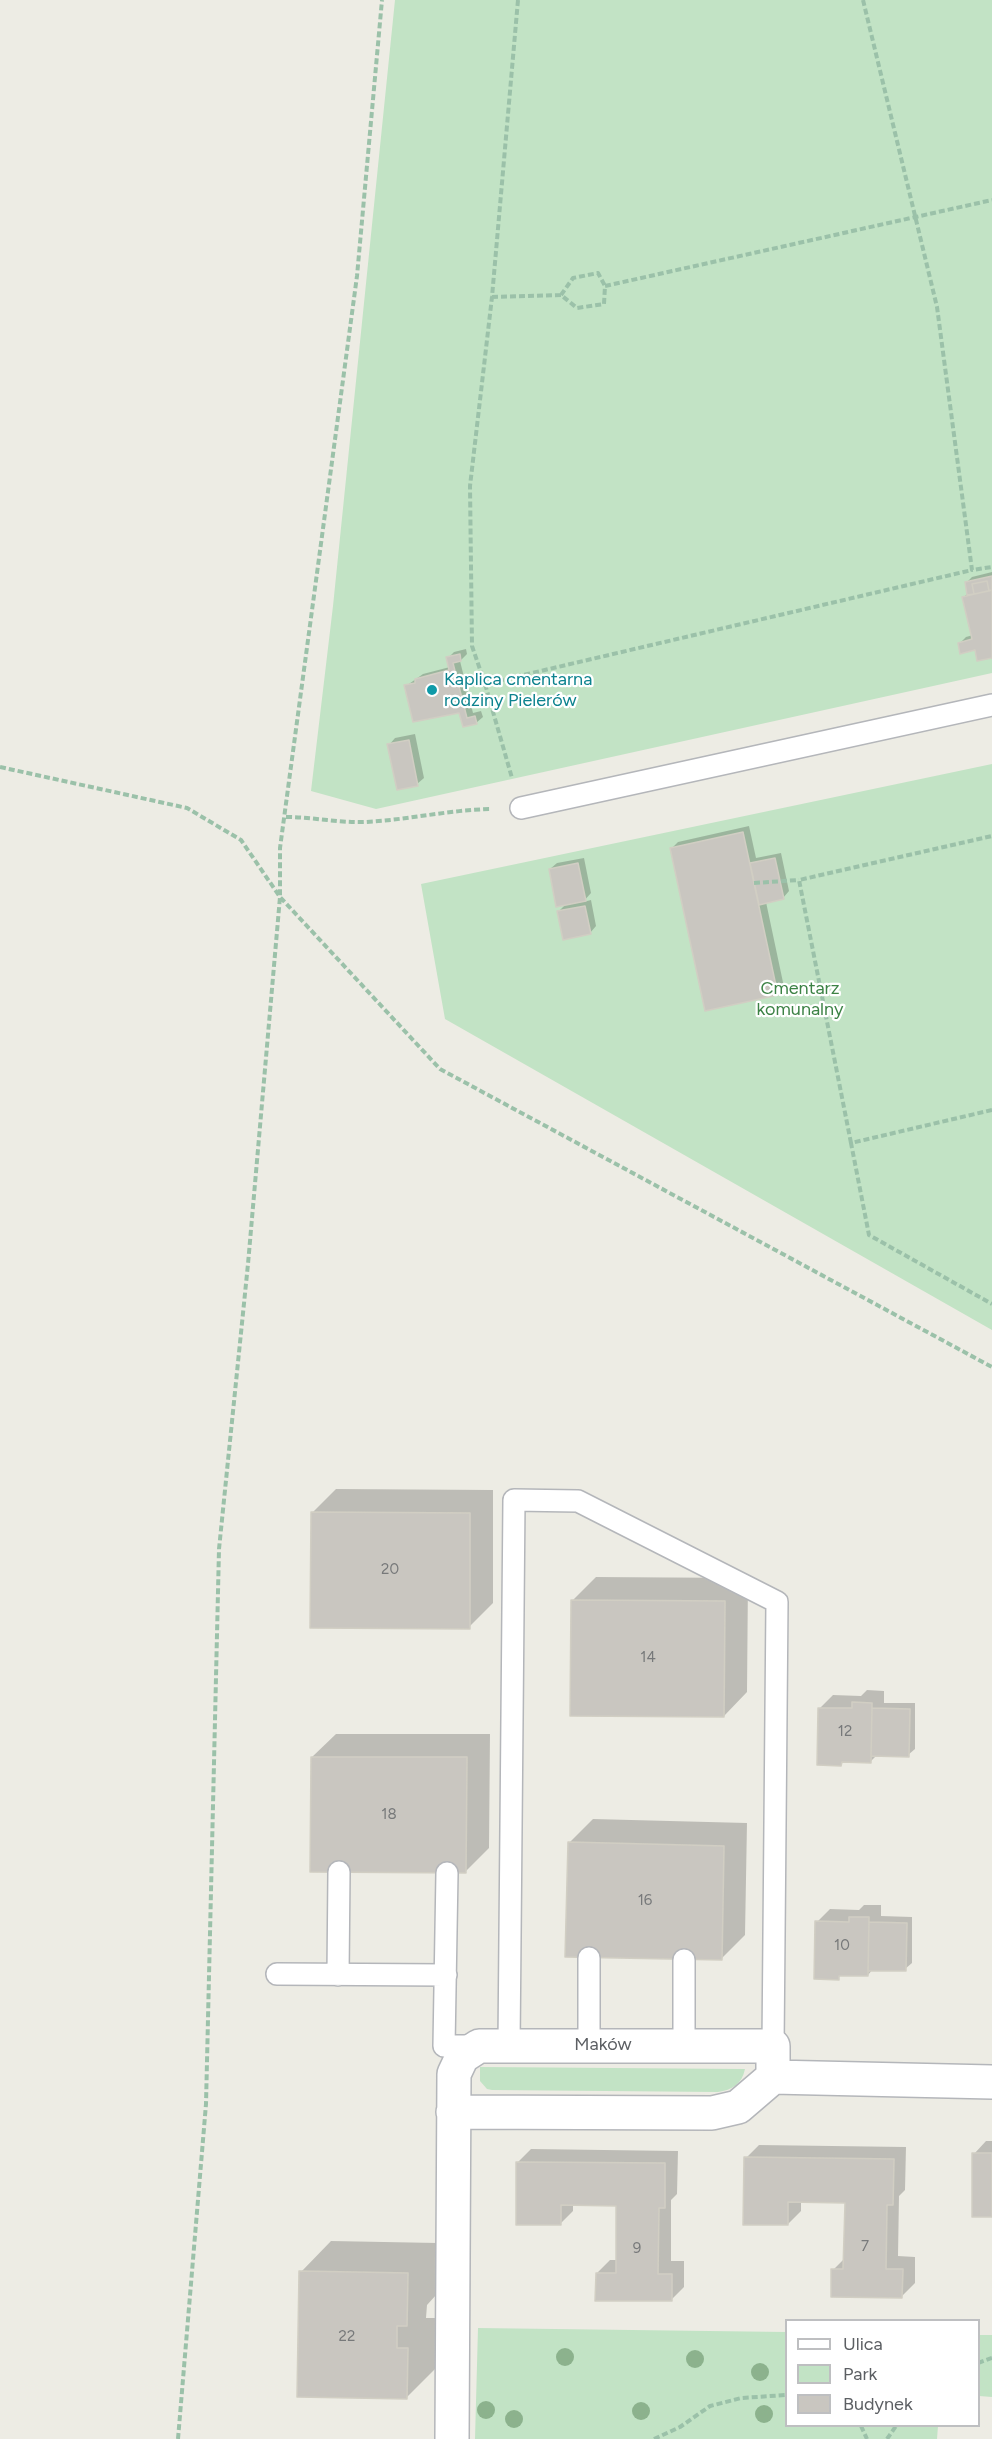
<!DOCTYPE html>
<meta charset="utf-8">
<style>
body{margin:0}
#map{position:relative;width:992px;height:2439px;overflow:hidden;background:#edece4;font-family:Figtree,sans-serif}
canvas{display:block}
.legend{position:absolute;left:785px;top:2319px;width:195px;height:108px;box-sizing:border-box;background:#fff;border:2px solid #bebfc1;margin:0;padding:8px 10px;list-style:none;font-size:18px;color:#5c5f63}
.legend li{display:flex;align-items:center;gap:12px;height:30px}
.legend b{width:30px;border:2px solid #bebfc1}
</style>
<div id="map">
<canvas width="992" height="2439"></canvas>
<ul class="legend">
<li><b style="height:8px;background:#fff"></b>Ulica</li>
<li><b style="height:16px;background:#c2e3c5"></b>Park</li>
<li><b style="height:16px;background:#c9c6c0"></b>Budynek</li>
</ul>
</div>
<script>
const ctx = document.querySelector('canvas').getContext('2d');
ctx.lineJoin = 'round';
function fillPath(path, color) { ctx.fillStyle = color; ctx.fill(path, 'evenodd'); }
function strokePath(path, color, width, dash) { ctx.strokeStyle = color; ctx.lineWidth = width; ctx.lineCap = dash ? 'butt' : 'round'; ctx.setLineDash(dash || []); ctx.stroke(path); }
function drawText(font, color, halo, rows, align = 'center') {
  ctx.font = font + ' Figtree,sans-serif'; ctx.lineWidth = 4.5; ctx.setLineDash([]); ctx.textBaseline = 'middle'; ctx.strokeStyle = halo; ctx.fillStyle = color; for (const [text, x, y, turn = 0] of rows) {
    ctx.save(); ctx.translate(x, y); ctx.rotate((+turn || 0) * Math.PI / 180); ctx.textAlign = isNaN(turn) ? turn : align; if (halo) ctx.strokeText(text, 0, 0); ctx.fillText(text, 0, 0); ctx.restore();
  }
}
fillPath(new Path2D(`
 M395 0H992V673L376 809 311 791 333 606Z
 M992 764V1330L445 1019 421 884Z
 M480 2067 745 2069C742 2084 732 2090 718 2092L492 2090 487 2089 480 2081Z
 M478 2328 786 2332V2426H938L937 2439H475Z
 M978 2335H992V2397L979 2396Z`), '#c2e3c5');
fillPath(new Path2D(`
 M992 572V656L960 643 966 637 973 635 964 597 968 593 966 583 972 577Z
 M466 649 467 654 460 661 473 713 481 711 483 717 476 723 464 726 460 711 406 686 423 674 450 667 448 658 454 652Z
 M415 734 424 778 417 784 389 745 395 738Z
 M749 826 756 858 781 853 789 891 783 898 766 902 784 987 778 994 672 848 678 842Z
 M584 858 591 893 583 902 591 900 596 926 590 933 558 912 567 903 550 869 557 863Z
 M336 1489 493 1490V1603L469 1627 312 1513Z
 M596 1577 748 1578 747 1692 724 1716 572 1601Z
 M867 1690 884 1691V1703H915V1749L908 1755H877L871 1761H845L841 1764 820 1708 833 1695 861 1696Z
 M336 1734H490L489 1848 466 1871 312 1757Z
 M593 1819 747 1823 745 1935 721 1959 569 1843Z
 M864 1905H881V1916L912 1917V1963L905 1969H873L868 1975 842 1974 838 1978 817 1922 830 1909 859 1910Z
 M986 2141H992V2216L974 2154Z
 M759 2145 906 2147 905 2190 899 2196 898 2256 915 2257V2283L902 2296 833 2270 845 2258 846 2201H801V2211L788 2224 746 2158Z
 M531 2149 678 2151 677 2194 671 2200V2261H684V2287L671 2300 597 2273 610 2260H617L618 2204H573V2211L560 2224 518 2162Z
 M331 2241 438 2243 437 2294 427 2305 426 2318H438L437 2367 407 2397 301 2272Z`), '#0003');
const building = new Path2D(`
 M992 576V590L989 591 987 581 972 584 974 594 967 595 965 582Z
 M987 581 989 591 974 594 972 584Z
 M992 590V658L977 661 975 650 960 654 958 643 972 639 962 597Z
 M460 654 461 661 453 663 467 718 475 716 477 724 463 727 459 713 413 722 404 685 415 683V679L449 670 446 657Z
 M409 740 418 786 397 790 387 744Z
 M743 832 778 995 705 1011 670 848Z
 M775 858 784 899 759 905 750 863Z
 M578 863 586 901 556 907 549 869Z
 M585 906 591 934 563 940 557 911Z
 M311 1512 470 1513V1629L310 1628Z
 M571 1600 725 1601 724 1717 570 1716Z
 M852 1702 872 1703 871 1763 842 1762 841 1766 817 1765 818 1708H852Z
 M872 1708 910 1709 909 1757 871 1756Z
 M311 1757H467L466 1873 310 1872Z
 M568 1842 724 1846 722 1960 565 1957Z
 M849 1917H869L868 1976H839V1980L814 1979 815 1921 849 1922Z
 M869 1922 907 1923 906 1971H868Z
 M972 2153H992V2217H972Z
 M744 2157 894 2159 893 2205H887L886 2269H903L902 2298 831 2297V2269H843L845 2203 788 2202V2225H743Z
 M516 2162 665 2163V2208H659L658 2274H672V2301H595L596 2273H616V2206L561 2205V2225H516Z
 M299 2271 408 2273 407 2326H397V2348H408L407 2399 297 2397Z`);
fillPath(building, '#c9c6c0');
strokePath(building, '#d1cec3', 1.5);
const lane = new Path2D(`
 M521 808 992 705
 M447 1873 444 2046H479
 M684 1960V2046
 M277 1974 446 1975
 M338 1975 339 1872
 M509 2045 514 1500 578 1501 777 1602 773 2046
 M589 2045V1958`);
const street = new Path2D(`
 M453 2112 712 2113 738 2107 773 2077 992 2082
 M452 2439 454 2074 462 2057 479 2046H773V2077`);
strokePath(lane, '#b4b6ba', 24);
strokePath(street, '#b4b6ba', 36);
strokePath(new Path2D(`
 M518 0 492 297 470 486 472 646 485 684 972 570
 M863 0 937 307 972 570 992 567
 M561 295 573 278 598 273 605 286
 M492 297 561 295 577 308 604 304 605 286 992 200
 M485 684 512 778
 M0 767 187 808 241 840 280 897 440 1069 992 1367
 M286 817C313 817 338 823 365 822 407 820 448 810 490 809
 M754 883 799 880
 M992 1110 851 1143 869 1235 992 1304
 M851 1143 799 880 992 836
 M978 2363 992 2358
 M861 2426 867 2439
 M178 2439 206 2104 219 1549 248 1264 280 897V848L357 276 382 0
 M654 2439 680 2427 710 2406 741 2398 786 2395
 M887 2439 896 2426`), '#9bc1a9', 4, [6, 3]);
strokePath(lane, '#fff', 21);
strokePath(street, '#fff', 33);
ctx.fillStyle = '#8cb28d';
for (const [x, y] of [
 [565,2357],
 [695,2359],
 [760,2372],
 [486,2410],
 [641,2411],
 [764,2414],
 [514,2419]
]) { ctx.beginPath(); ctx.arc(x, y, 9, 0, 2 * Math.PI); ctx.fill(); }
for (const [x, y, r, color] of [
 [432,690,6,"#0f9aa8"]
]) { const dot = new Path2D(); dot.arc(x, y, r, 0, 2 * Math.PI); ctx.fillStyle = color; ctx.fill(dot); strokePath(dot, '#fff', 2); }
drawText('15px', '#77797a', null, [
 ["20",390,1570],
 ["14",648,1658],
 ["12",845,1732],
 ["18",389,1815],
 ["16",645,1901],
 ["10",842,1946],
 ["7",865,2247],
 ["9",637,2249],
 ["22",347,2337]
]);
drawText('18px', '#0d838f', '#fff', [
 ["Kaplica cmentarna",444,680],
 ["rodziny Pielerów",444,701]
], 'left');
drawText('18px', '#3c8245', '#fff', [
 ["Cmentarz",800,989],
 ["komunalny",800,1010]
]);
drawText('18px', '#5c5f63', '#fff', [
 ["Maków",603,2045]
]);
</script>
